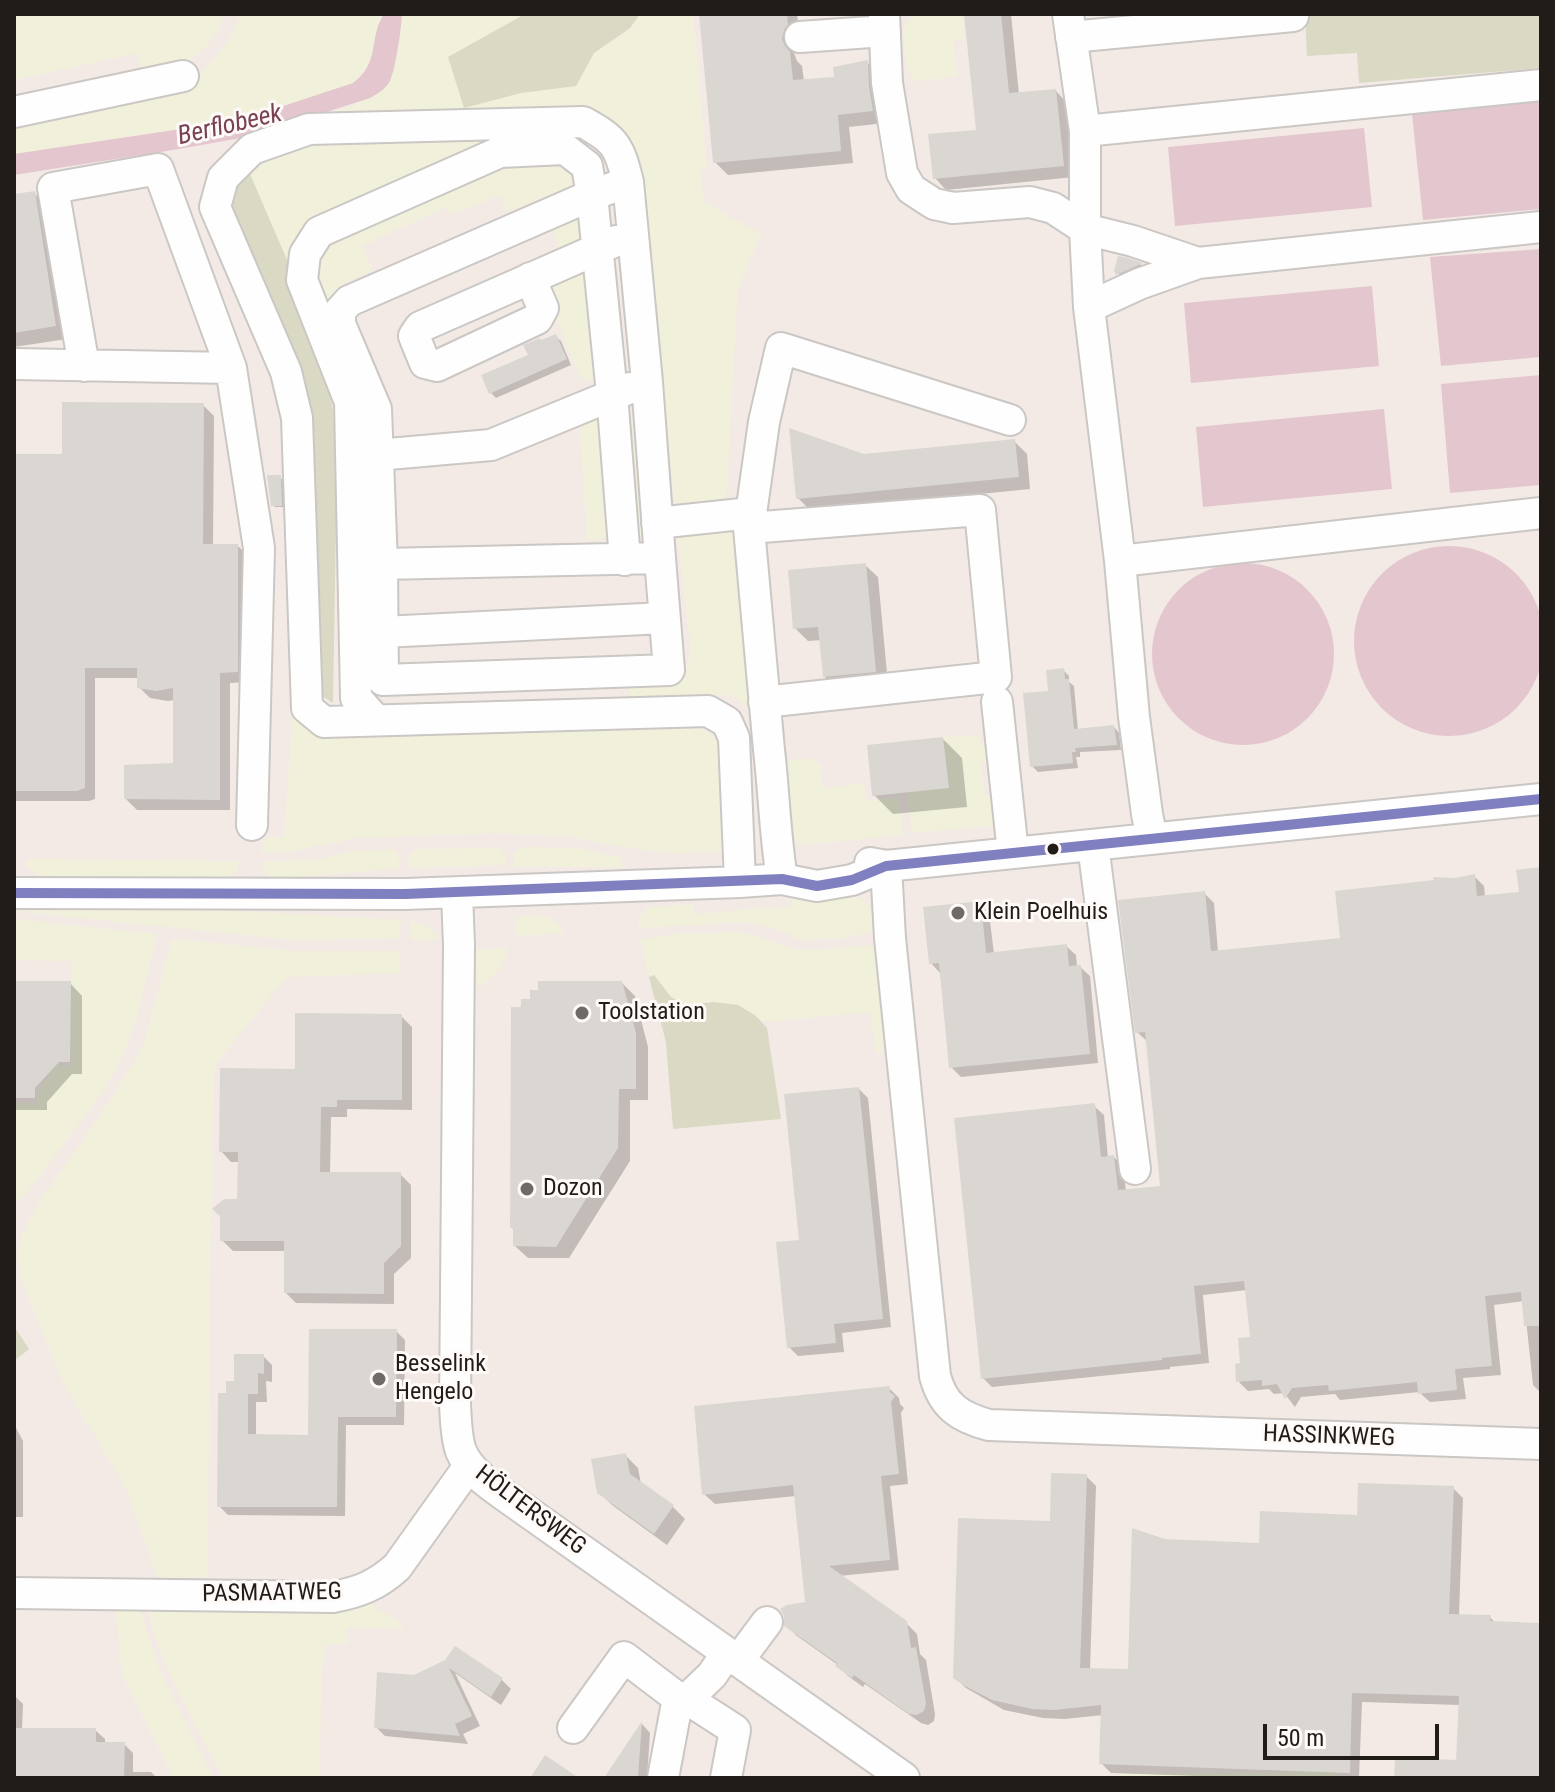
<!DOCTYPE html>
<meta charset="utf-8">
<style>
body{margin:0}
#map{position:relative;width:1555px;height:1792px;overflow:hidden;background:#fdfbf9;font-family:"Roboto Condensed",sans-serif}
canvas{display:block}
.frame{position:absolute;inset:0;border:16px solid #221c19;pointer-events:none}
.scale{position:absolute;left:1263px;top:1724px;width:176px;height:36px;box-sizing:border-box;border:4px solid #221c19;border-top:0;padding-left:10px;font-size:24px;line-height:28px;white-space:nowrap;color:#221c19;-webkit-text-stroke:6px #fefaf8;paint-order:stroke}
</style>
<div id="map">
<canvas width="1555" height="1792"></canvas>
<div class="frame"></div>
<div class="scale">50 m</div>
</div>
<script>
const ctx = document.querySelector('canvas').getContext('2d');
ctx.lineJoin = 'round';
function fillPath(path, color) { ctx.fillStyle = color; ctx.fill(path, 'evenodd'); }
function strokePath(path, color, width, dash) { ctx.strokeStyle = color; ctx.lineWidth = width; ctx.lineCap = dash ? 'butt' : 'round'; ctx.setLineDash(dash || []); ctx.stroke(path); }
function drawText(font, color, halo, rows, align = 'center') {
  ctx.font = font + ' "Roboto Condensed",sans-serif'; ctx.lineWidth = 6; ctx.setLineDash([]); ctx.textBaseline = 'middle'; ctx.strokeStyle = halo; ctx.fillStyle = color; for (const [text, x, y, turn = 0] of rows) {
    ctx.save(); ctx.translate(x, y); ctx.rotate((+turn || 0) * Math.PI / 180); ctx.textAlign = isNaN(turn) ? turn : align; if (halo) ctx.strokeText(text, 0, 0); ctx.fillText(text, 0, 0); ctx.restore();
  }
}
fillPath(new Path2D(`
 M14 14H1541V1778H14Z`), '#f3eae5');
fillPath(new Path2D(`
 M14 14H225C206 60 187 63 143 74L138 53 14 80Z
 M241 14H384C368 39 381 72 347 86L241 120 14 154V121L196 77C218 60 230 39 241 14Z
 M402 14H525L448 57 521 93 576 86 594 53 630 29 640 14H693L707 169 702 170 700 167 704 202 761 234 738 287 726 501 675 506 639 175 620 132 308 118C331 112 376 103 388 82 396 70 401 30 402 14Z
 M915 14H962L964 39 953 40 957 76C948 77 924 83 916 80 903 75 905 42 903 29Z
 M580 130 589 143 586 144 576 140 497 145 290 267 249 170 286 143Z
 M560 157 575 169 574 179 569 187 507 212 501 195 451 215 446 207 362 246 373 270C347 283 331 283 328 315 313 280 307 275 329 240L513 158Z
 M582 215V240L560 250 550 229Z
 M577 271 586 273 604 376 584 380 578 373 545 289 547 286Z
 M637 414 649 535 635 537 623 416Z
 M593 418 609 420 618 537 587 540 580 423Z
 M733 524 750 716C745 706 740 699 729 695L630 697V688C662 686 686 689 691 650L677 530Z
 M293 707 693 725 722 740 728 844 721 852 674 853 650 851 564 836 496 833 357 838 292 851 262 853 264 838 284 837Z
 M980 735 981 746 988 747 991 762 981 763 985 795 1000 794 1004 825 912 833 907 792 948 788 943 737Z
 M803 759H813L820 765 823 789 864 783 867 801 899 797 903 835 803 845 793 839 789 831 786 764 790 760Z
 M536 847 582 849 622 858 621 868 514 866 513 853 522 848Z
 M499 848 504 853 506 865 409 868C407 860 410 853 417 849Z
 M387 849 395 851 398 856 400 868 277 879 268 876 261 862 320 859 349 852Z
 M28 859 239 861 237 871 221 881H44L27 866Z
 M848 893C869 900 869 907 878 926L875 932 841 938 803 940 769 927 746 922 638 928 640 916 648 907 693 904 695 914 792 906V895Z
 M181 908 401 920 399 938 295 940 14 911Z
 M547 916 560 925 565 933 520 936 516 932V919L518 917Z
 M14 919 156 934C145 985 135 1042 106 1086 90 1111 72 1133 54 1156 43 1172 31 1193 14 1203V1103H37L39 1090 56 1066H71L72 961 14 960Z
 M410 921 430 928 438 939 412 940Z
 M735 932C761 934 779 947 804 950 829 953 857 941 881 948L888 1043 877 1055 870 1012 762 1022 756 1016 714 1002 687 1005 671 997 654 975H648L641 939 677 934Z
 M178 939 289 951H400V973L287 977 215 1064 211 1166 208 1577 158 1578 126 1488 63 1382 21 1279 18 1255 22 1234 41 1199 80 1145 118 1088 142 1049 154 1008 171 941Z
 M507 948C504 968 496 973 482 986L472 985 473 950Z
 M368 1602 402 1624V1629L347 1627 348 1644 325 1645 323 1648 319 1778H224C195 1723 161 1669 147 1607Z
 M139 1607 159 1669 213 1778H174L122 1674 116 1609Z
 M1338 1772V1778H1119V1774Z`), '#f1f1db');
fillPath(new Path2D(`
 M525 14H640L630 28 594 53 576 86 521 93 464 108 448 57Z
 M1305 14H1541V68L1359 83 1357 53 1307 56Z
 M247 167 290 267 326 376 333 410 337 463 333 703 318 693 305 403 231 219V198Z
 M654 975 671 997 686 1005 714 1002 738 1005 756 1016 767 1028 781 1119 673 1129 666 1042 649 977Z
 M14 1326 29 1349 14 1361Z`), '#dad9c4');
fillPath(new Path2D(`
 M384 14H402C401 30 396 67 390 81 386 89 377 94 370 98L252 136 179 149 14 175V154L241 120 353 83C381 62 368 38 384 14Z
 M1541 90V209L1423 220 1411 104Z
 M1364 128 1372 207 1175 226 1168 147Z
 M1541 249V357L1441 366 1430 257Z
 M1372 286 1379 366 1191 383 1184 303Z
 M1541 375V485L1450 493 1441 384Z
 M1384 409 1392 489 1203 507 1196 427Z
 M1354 641a95 95 0 1 1 190 0a95 95 0 1 1-190 0Z
 M1152 654a91 91 0 1 1 182 0a91 91 0 1 1-182 0Z`), '#e3c6ce');
fillPath(new Path2D(`
 M701 14H797L800 38 796 43 794 53 797 61 802 66 804 81 836 78 867 62 880 75 885 123 849 127 853 163 728 175 715 162Z
 M966 14H1011L1019 95 1056 91 1067 103 1074 177 946 190 935 178 978 131Z
 M34 193 47 206 67 339 14 347V196Z
 M1120 258 1142 265 1147 270 1124 279 1118 273Z
 M555 336 561 341 571 365 496 398 491 393 530 356 541 342Z
 M203 405 214 416 213 546H238L249 557 248 682 230 683V810H137L126 799 175 765V700L168 701 150 698 139 687V678H95V799L89 801H14V456H64Z
 M1014 441 1027 454 1030 489 811 511 798 498 864 456Z
 M280 477 283 480 284 507H275L273 505Z
 M865 565 878 577 888 684 838 689 825 677 822 640 808 641 795 628Z
 M1063 670 1069 676V682L1074 686 1078 731 1114 727 1119 733 1121 750 1080 752V757H1076L1078 768 1038 772 1032 766 1050 693Z
 M943 739 962 758 967 807 893 814 874 795Z
 M1541 869V1393L1533 1385 1524 1301 1494 1305 1501 1375 1463 1378 1466 1399 1430 1402 1419 1392 1340 1400 1335 1394 1301 1397 1295 1407 1284 1393 1274 1394 1269 1389 1248 1391 1238 1381 1252 1338 1247 1290 1203 1295 1209 1363 1170 1367V1369L992 1387 983 1378 1094 1106 1104 1115 1108 1158 1114 1157 1123 1167 1126 1191 1162 1188 1148 1042 1137 1032 1204 893 1214 903 1218 952 1342 939 1454 880 1474 876 1484 886 1485 897 1522 893Z
 M980 903 989 913 994 954 1066 946 1076 955 1077 967H1080L1090 976 1098 1063 961 1077 951 1067 940 973 931 963Z
 M14 983H70L82 996V1074H72L47 1102V1110H14Z
 M622 983 635 996 648 1047V1100H630V1161L569 1258H528L515 1246V1231L512 1228Z
 M401 1016 412 1027V1110L347 1109V1117H331L330 1174H400L411 1185V1258L394 1274V1304L296 1303 286 1293V1251H233L222 1240 239 1201 240 1162H231L221 1151 297 1071Z
 M859 1089 868 1098 891 1327 842 1333 844 1352 798 1356 789 1347 801 1241Z
 M396 1331 405 1340 404 1425H346L345 1516 228 1515 219 1506 228 1395 236 1383 263 1356 272 1365V1382L266 1381 267 1402H256V1437H310Z
 M889 1388 899 1398 900 1404 904 1408 901 1413 908 1484 890 1486 899 1570 839 1576 906 1623 917 1634 920 1654 926 1660 935 1714 934 1721 928 1725 921 1723 865 1684 863 1687 848 1676 838 1665 797 1636 786 1625 807 1604 796 1496 715 1504 704 1494Z
 M14 1424 23 1441V1517H14Z
 M626 1456 638 1468 641 1484 672 1506 685 1519 667 1545 612 1505 599 1492Z
 M1086 1476 1096 1486 1090 1670 1130 1671 1164 1541 1261 1545 1453 1488 1463 1498 1459 1616 1490 1617 1496 1624 1541 1625V1778H1396L1458 1762 1460 1705 1362 1702 1359 1778H1253L1111 1773 1101 1763 1103 1715 1065 1719 1043 1718 1004 1710 966 1688 955 1677 1052 1523Z
 M447 1662 502 1680 511 1689 501 1705 455 1673 480 1726 463 1734 468 1744 385 1736 376 1727 415 1677Z
 M14 1695 23 1704 22 1730H95L105 1739V1744H124L133 1753V1772H151L157 1778H14Z
 M642 1724 650 1733 647 1778H606Z`), '#0003');
fillPath(new Path2D(`
 M699 14H787L788 25 784 30 782 39 785 46 790 52 793 80 834 77 833 67 868 60 869 86 873 111 838 115 841 151 713 163Z
 M964 14H1001L1009 93 1056 89 1064 166 933 179 928 134 976 130Z
 M35 191 56 326 14 333V194Z
 M1118 256 1128 258 1143 263 1116 275 1114 271Z
 M556 334 567 359 489 394 481 375 528 355 523 345 540 338 541 340Z
 M62 402 204 403 203 544H238V672L220 673V800L124 799V765L173 763V688L156 691 137 688V668H85V788L77 791H14V454H62Z
 M789 428 864 454 1015 439 1019 477 796 499Z
 M267 475H281L282 506H271Z
 M866 563 876 672 823 677 818 627 793 629 788 570Z
 M1064 668 1065 679H1069L1074 729 1114 725 1117 745 1075 748 1076 752H1072L1073 763 1030 767 1023 693 1048 691 1046 670Z
 M943 737 949 788 872 796 867 745Z
 M1541 867V1326H1524L1521 1292 1485 1296 1492 1366 1455 1369 1457 1390 1418 1394 1417 1382 1329 1391 1328 1385 1292 1388 1285 1399 1277 1384 1262 1386V1380L1236 1382 1235 1364 1240 1363 1238 1338 1250 1337 1244 1281 1194 1286 1201 1354 1162 1358V1360L981 1379 954 1118 1095 1103 1101 1157 1114 1155 1118 1190 1160 1186 1145 1032 1135 1033 1118 900 1205 891 1211 951 1340 938 1335 891 1434 880 1433 877 1454 878 1475 874 1477 896 1519 892 1516 870Z
 M981 901 986 953 1067 944 1069 966 1081 965 1090 1054 949 1068 939 963 929 964 923 907Z
 M14 981H71L70 1062H59L35 1088V1098H14Z
 M538 981H622L636 1033V1089H619L618 1148 556 1247 513 1246V1228H510L511 1007H521V999H530V990H538Z
 M295 1013 402 1014V1100H337V1107H321L320 1172H401V1246L384 1263V1294L284 1293V1241H220V1216L212 1209 224 1199H237L238 1152H219L220 1068 295 1069Z
 M859 1087 883 1319 834 1324 836 1343 787 1348 776 1242 799 1240 784 1094Z
 M309 1329H397L396 1417H338L337 1507H217L218 1393H226V1381H234V1354H264V1374L258 1373V1394H248V1434L308 1435Z
 M890 1386V1392L895 1396 891 1402 899 1474 881 1476 890 1560 829 1566 907 1621 911 1648 916 1647 926 1703 924 1711 917 1715 909 1714 854 1675 852 1678 835 1666 837 1663 784 1626V1616L780 1609 787 1605 805 1602 793 1485 702 1495 694 1406Z
 M626 1453 630 1474 674 1505 654 1534 597 1493 591 1459Z
 M1051 1473 1087 1474 1080 1668 1128 1669 1132 1528 1165 1539 1259 1543 1260 1511 1357 1515 1358 1483 1454 1486 1449 1614 1491 1615 1490 1621 1541 1623V1778H1394L1395 1757 1456 1760 1459 1696 1352 1693 1350 1773 1099 1764 1101 1705 1054 1710 1032 1709 992 1700 965 1686 953 1678 958 1518 1050 1521Z
 M455 1646 503 1678 491 1697 449 1668 472 1716 455 1724 460 1736 374 1728 377 1672 414 1675 445 1660Z
 M642 1721 638 1778H604Z
 M14 1728H96V1742H125L124 1778H14Z
 M545 1755 579 1778H530Z`), '#dad7d3');
const minor = new Path2D(`
 M884 14 887 83 902 173 911 189 934 204 953 208 1030 202 1053 208 1085 229 1133 241 1198 263
 M1068 14 1085 131V229L1089 307 1120 561 1134 717 1147 814 1152 839
 M800 37 885 31
 M1071 37 1293 16
 M14 112 183 76
 M1085 131 1541 85
 M628 182 592 195 349 301 340 311V324L376 409 382 564 660 558 647 382 628 182C619 146 616 140 583 122L309 129 252 149 223 178 215 207 286 372 297 418 307 708 324 722 708 711 727 722 734 738 740 882
 M530 278 543 308 537 319 437 366 425 363 414 336 420 327C485 298 551 270 616 241
 M1089 307 1139 284 1198 263 1541 227
 M14 364 231 368 259 548 252 825
 M84 366 53 188 158 169 231 368
 M377 455 491 445 630 388
 M657 523 751 513
 M749 528 764 422 781 348 1010 420
 M1120 561 1541 513
 M382 564 383 680 669 670 660 558
 M383 632 664 618
 M764 702 996 677 980 510 749 528C755 602 762 676 769 750 774 793 775 836 782 879
 M997 702 1013 853
 M375 719 356 698 350 402 302 280 305 254 319 232 500 152 565 149 587 166 592 195 612 394 625 560
 M1093 845 1135 1169
 M870 863 886 866 1541 799
 M886 866 890 938 935 1376C943 1406 959 1417 989 1425L1541 1444
 M14 893 405 894 740 882 782 879 817 886 852 880 886 866
 M457 893 459 945 455 1405C456 1419 456 1438 461 1451 469 1472 493 1487 511 1500L904 1778
 M14 1593 333 1597C360 1592 377 1585 397 1567L469 1466
 M738 1661 767 1622
 M687 1699 735 1730 726 1778
 M573 1728 624 1657 678 1698 687 1699 712 1675 727 1653
 M663 1778 678 1698`);
strokePath(minor, '#cac7c4', 34);
strokePath(minor, '#fffefe', 30);
strokePath(new Path2D(`
 M14 893 405 894 782 879 817 886 852 880 886 866 1541 799`), '#8080c0', 10);
for (const [x, y, r, color] of [
 [1053,849,7,"#221c19"],
 [958,913,8,"#6f6a67"],
 [582,1013,8,"#6f6a67"],
 [527,1189,8,"#6f6a67"],
 [379,1379,8,"#6f6a67"]
]) { const dot = new Path2D(); dot.arc(x, y, r, 0, 2 * Math.PI); ctx.fillStyle = color; ctx.fill(dot); strokePath(dot, '#fefaf8', 3); }
drawText('24px', '#221c19', '#fefaf8', [
 ["Klein Poelhuis",974,913],
 ["Toolstation",598,1013],
 ["Dozon",543,1189],
 ["Besselink",395,1365],
 ["Hengelo",395,1393]
], 'left');
drawText('24px', '#221c19', '#fefaf8', [
 ["HASSINKWEG",1329,1437,2],
 ["HÖLTERSWEG",530,1511,37],
 ["PASMAATWEG",272,1594,-1]
]);
drawText('italic 26px', '#794154', '#fefaf8', [
 ["Berflobeek",230,126,-13]
]);
</script>
